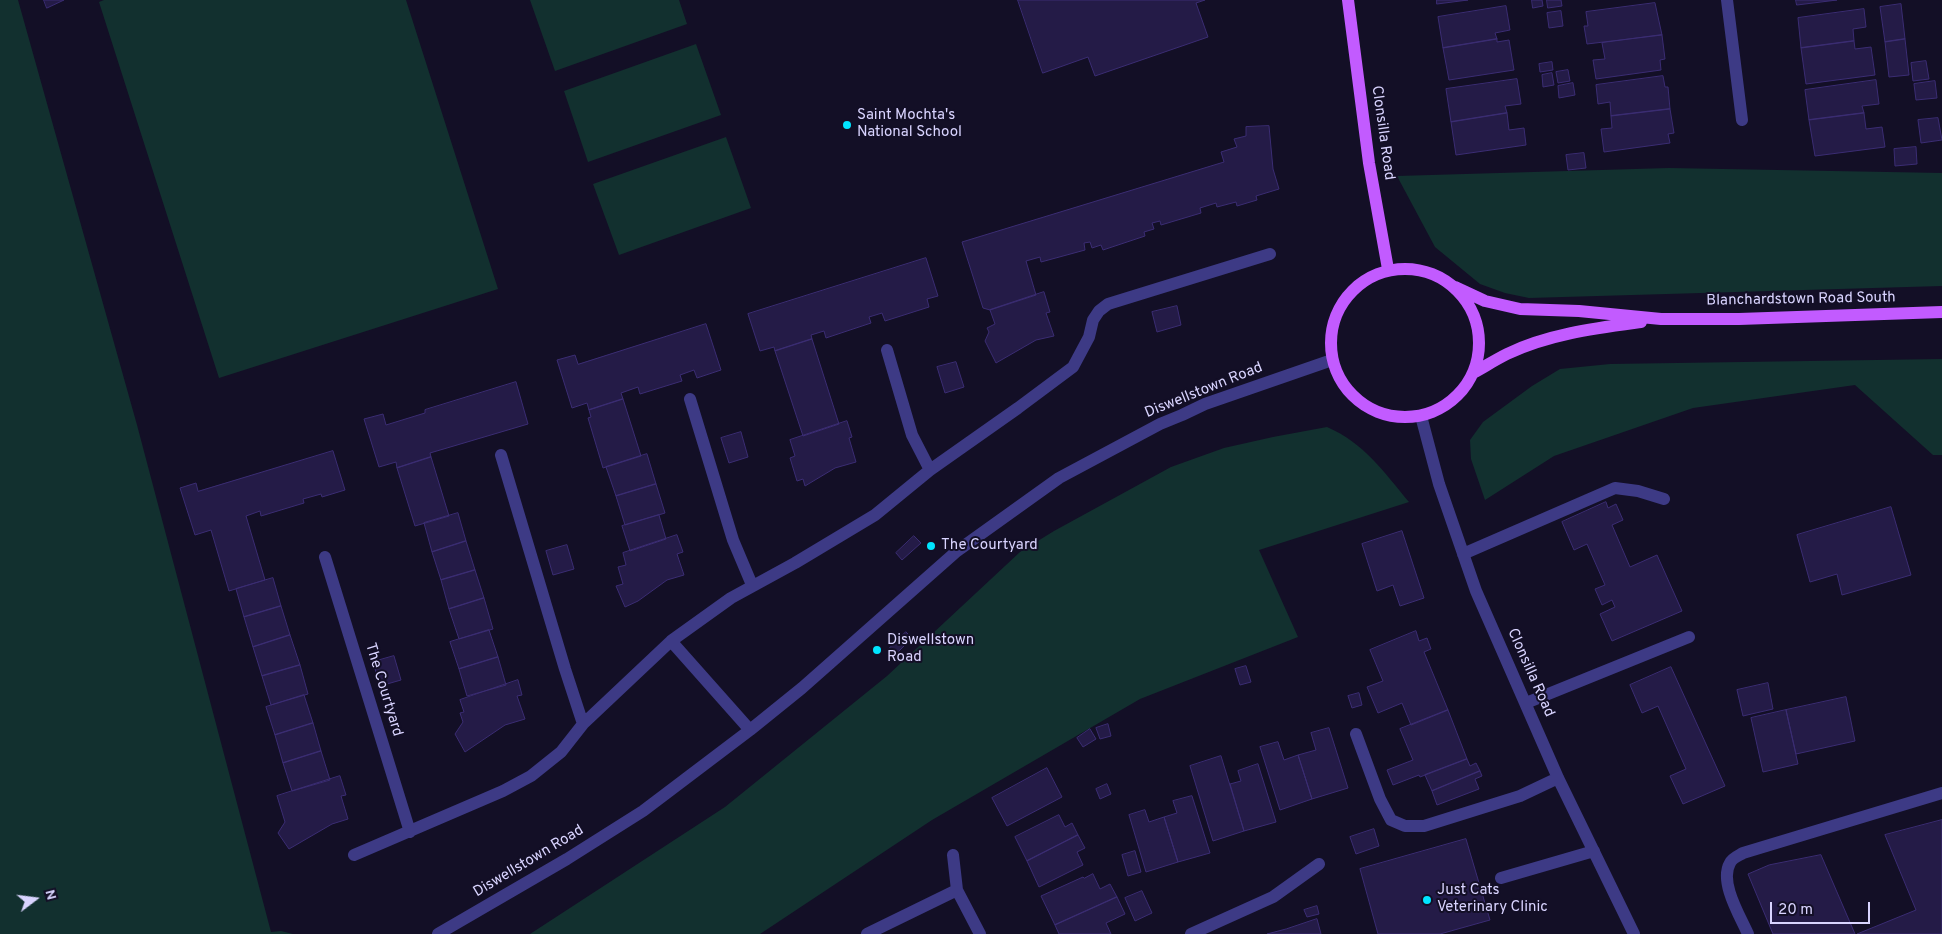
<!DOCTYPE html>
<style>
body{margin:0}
#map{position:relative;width:1942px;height:934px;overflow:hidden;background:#130f26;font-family:Overpass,sans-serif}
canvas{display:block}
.north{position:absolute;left:10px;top:874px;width:50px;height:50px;-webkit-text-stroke:4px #130f26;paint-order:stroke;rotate:75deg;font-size:14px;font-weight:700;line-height:20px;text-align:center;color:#d9d4ff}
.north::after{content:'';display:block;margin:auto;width:18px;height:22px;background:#d9d4ff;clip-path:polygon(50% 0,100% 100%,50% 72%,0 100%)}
.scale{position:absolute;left:1770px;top:902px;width:100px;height:22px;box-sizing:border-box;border:2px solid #d9d4ff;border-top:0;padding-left:6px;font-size:15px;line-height:18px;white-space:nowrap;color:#d9d4ff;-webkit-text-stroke:4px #130f26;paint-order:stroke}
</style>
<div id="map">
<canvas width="1942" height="934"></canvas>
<div class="north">N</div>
<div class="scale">20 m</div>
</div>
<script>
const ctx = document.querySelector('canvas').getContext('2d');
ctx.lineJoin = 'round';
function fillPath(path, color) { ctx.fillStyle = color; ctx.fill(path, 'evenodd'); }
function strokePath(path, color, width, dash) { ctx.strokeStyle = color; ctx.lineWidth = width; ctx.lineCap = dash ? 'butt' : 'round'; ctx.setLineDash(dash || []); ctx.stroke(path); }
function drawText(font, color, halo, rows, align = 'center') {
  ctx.font = font + ' Overpass,sans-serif'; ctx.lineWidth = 4; ctx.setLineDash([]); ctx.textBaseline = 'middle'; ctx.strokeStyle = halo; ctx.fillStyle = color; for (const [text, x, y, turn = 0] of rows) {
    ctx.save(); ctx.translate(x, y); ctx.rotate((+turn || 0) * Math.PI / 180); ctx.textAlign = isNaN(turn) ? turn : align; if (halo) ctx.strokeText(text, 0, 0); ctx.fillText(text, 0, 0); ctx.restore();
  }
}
fillPath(new Path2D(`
 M0 0H18L137 425 271 932 281 931 293 934H0Z
 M104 0H406L498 289 219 378 99 2Z
 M530 0H679L687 24 555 71Z
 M696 44 721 115 588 162 564 91Z
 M726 137 751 208 619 255 593 184Z
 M1669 168 1942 173V286L1529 298 1505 293 1480 284 1435 247 1397 176Z
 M1942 359V455H1933L1855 385 1693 408 1554 456 1485 500 1471 459 1470 440 1483 422 1532 386 1560 369 1610 364Z
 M1327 427C1364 443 1384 472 1409 502L1259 550 1298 637 1140 699 932 820 760 934H530L725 807 887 676 1020 552 1054 531 1171 467 1224 448 1273 437Z`), '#12302f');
const building = new Path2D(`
 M44 0H64L47 8Z
 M1018 0H1205L1196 3 1208 37 1095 76 1088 57 1043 73Z
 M1437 0H1468L1437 4Z
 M1532 0H1542L1543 6 1533 8Z
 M1547 0H1561L1562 6 1548 8Z
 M1796 0H1837L1797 5Z
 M1655 3 1662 35 1587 44 1584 26H1588L1586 12Z
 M1901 4 1905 39 1885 42 1880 7Z
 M1506 6 1510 30 1495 33 1497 39 1443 48 1438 17Z
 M1864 9 1866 27 1853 29 1854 41 1801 48 1798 18Z
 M1561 11 1563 26 1549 28 1547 13Z
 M1662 35 1665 59 1660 60 1661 70 1596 79 1593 60 1605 59 1602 43Z
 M1497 39V42L1509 40 1514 70 1449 80 1443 48Z
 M1905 39 1909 75 1889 77 1885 42Z
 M1854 41 1855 49 1871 47 1875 75 1806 84 1801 48Z
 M1926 61 1929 79 1913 81 1911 63Z
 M1552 62 1553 70 1540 72 1539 64Z
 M1568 70 1570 81 1558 83 1556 72Z
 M1552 73 1554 85 1543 87 1542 75Z
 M1663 76 1665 87H1668L1670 109 1611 116 1610 102 1598 104 1596 85Z
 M1517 79 1521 104 1505 106 1507 113 1451 122 1446 89Z
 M1876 80 1879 104 1862 106 1864 113 1809 120 1805 90Z
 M1935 81 1937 98 1916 100 1914 84Z
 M1573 83 1575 95 1559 98 1558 86Z
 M1670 109 1674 133 1668 134 1670 143 1604 152 1601 129 1612 128 1611 116Z
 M1507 113 1509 130 1524 128 1526 145 1456 155 1451 122Z
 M1864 113 1866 129 1882 127 1885 147 1815 156 1809 120Z
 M1938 118 1942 140 1921 143 1918 120Z
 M1269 126 1273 169 1279 189 1256 196 1257 200 1237 206 1236 202 1217 207 1216 203 1200 208 1201 213 1161 225 1160 221 1152 223 1154 229 1144 232 1145 236 1103 250 1101 245 1092 248 1090 242 1084 243 1085 250 1041 262 1040 257 1026 261 1036 295 990 310 983 308 962 242 1224 162 1221 152 1237 147 1234 139 1246 136V127Z
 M1916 147 1917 164 1895 166 1894 149Z
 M1584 153 1586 168 1568 170 1566 155Z
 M926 258 938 296 927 299 929 307 885 321 882 313 869 317 871 323 826 338 824 331 811 335 812 339 775 351 774 347 760 351 748 314Z
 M1044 292 1050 312 1046 313 1054 336 1036 340 996 363 985 341 989 332 987 328 995 324 990 310Z
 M1177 306 1181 325 1157 332 1152 312Z
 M706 324 721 370 697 378 694 370 680 375 682 381 640 394 638 387 621 393 623 399 589 410 587 403 572 408 557 360 575 355 578 364Z
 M812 339 839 424 803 436 775 351Z
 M956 362 964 387 945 393 937 367Z
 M516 382 528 424 430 453 431 457 397 468 396 462 379 467 364 419 383 414 386 425 425 413V410Z
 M623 399 641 456 603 468 588 418 591 417 589 410Z
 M847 421 852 437 849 438 856 462 835 468 805 486 803 479 797 481 790 458 795 456 790 440Z
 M741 432 748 457 729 463 721 438Z
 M333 451 345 490 322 497 321 494 303 499 304 503 261 516 260 511 246 516 265 580 229 591 211 530 195 535 180 488 196 483 198 491Z
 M647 454 656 484 616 496 606 467Z
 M431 457 449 516 415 526 397 468Z
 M656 484 665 513 625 525 616 496Z
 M1606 502 1608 508 1616 504 1623 520 1612 525 1630 567 1657 555 1682 611 1612 641 1600 614 1615 607 1612 600 1602 605 1595 589 1605 585 1587 544 1574 550 1562 522Z
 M1891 507 1911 575 1842 595 1837 574 1810 582 1797 535Z
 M458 513 466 541 432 552 424 523Z
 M659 515 666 539 630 551 622 526Z
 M1402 531 1424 598 1400 606 1393 585 1377 591 1362 544Z
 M677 535 683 552 677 554 684 575 667 580 638 601 625 607 616 586 623 584 618 567 626 565 623 553Z
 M914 536 921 543 902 560 896 553Z
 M466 541 475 570 441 580 432 552Z
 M567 545 574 569 553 575 546 551Z
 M475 570 484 598 449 609 441 580Z
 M273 578 281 606 244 617 236 589Z
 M484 598 493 629 459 639 449 609Z
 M281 606 290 635 253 647 244 617Z
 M489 630 498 657 459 669 450 642Z
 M1416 631 1419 641 1427 638 1431 649 1424 652 1448 710 1411 725 1402 703 1378 713 1367 687 1383 681 1370 650Z
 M906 632 912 638 894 656 888 650Z
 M290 635 300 665 262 676 253 647Z
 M394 656 401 680 380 686 373 662Z
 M498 657 506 685 467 696 459 669Z
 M300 665 308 694 271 705 262 676Z
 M1246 666 1251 682 1240 685 1235 669Z
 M1671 667 1725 786 1683 804 1670 776 1686 769 1658 706 1642 713 1630 685Z
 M518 680 522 695 517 696 525 719 505 725 465 752 455 734 463 722 460 713 464 712 460 700Z
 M1768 683 1773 709 1743 716 1737 690Z
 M1359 693 1362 705 1352 708 1348 696Z
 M304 695 313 723 275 735 266 707Z
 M1846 697 1855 741 1796 754 1786 710Z
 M1448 710 1467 759 1420 777 1419 775 1393 785 1387 770 1413 760 1400 729Z
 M1786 710 1798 764 1763 772 1751 718Z
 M313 723 321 751 283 763 275 735Z
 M1108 724 1111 736 1100 739 1096 728Z
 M1329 728 1348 788 1312 799 1298 755 1316 750 1311 733Z
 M1090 729 1096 739 1083 747 1077 738Z
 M1278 742 1284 760 1298 755 1312 799 1280 810 1260 747Z
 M321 751 330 780 292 791 283 763Z
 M1221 756 1244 831 1213 841 1190 766Z
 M1467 759 1470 766 1476 763 1480 771 1432 791 1425 775Z
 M1258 764 1276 822 1244 831 1230 784 1241 781 1238 771Z
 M1047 768 1062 797 1007 826 992 798Z
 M1480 771 1482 776 1475 779 1479 789 1437 805 1432 791Z
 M340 776 346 795 341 796 348 819 332 824 289 849 278 833 285 822 277 796Z
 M1107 784 1111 794 1100 799 1096 789Z
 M1192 796 1210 853 1178 862 1164 817 1177 813 1173 801Z
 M1145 810 1149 822 1164 817 1178 862 1146 872 1129 815Z
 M1059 815 1065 827 1072 823 1078 835 1027 861 1015 837Z
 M1942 820V934H1857L1916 910 1885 835Z
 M1374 829 1379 846 1356 854 1350 837Z
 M1078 835 1085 848 1077 852 1083 865 1039 887 1027 861Z
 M1466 839 1490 920 1440 934H1378L1360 869Z
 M1135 851 1141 872 1128 876 1122 855Z
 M1821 855 1855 934H1773L1748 874 1769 865Z
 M1093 874 1100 889 1110 884 1117 897 1055 925 1041 896 1083 877 1084 878Z
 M1142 891 1152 913 1135 921 1125 898Z
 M1117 897 1125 914 1106 923 1111 934H1059L1055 925Z
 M1317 906 1319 914 1307 917 1304 910Z
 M1317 919 1321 934H1267L1286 929Z`);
fillPath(building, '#241b47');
strokePath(building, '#3b2d73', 1);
strokePath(new Path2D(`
 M1727 0 1742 120
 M887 350 912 435 930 470
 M690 399 733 540 752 585
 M1421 416 1439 484 1476 591 1558 778 1634 934
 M501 455 565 669 583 724
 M1463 554 1615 488 1638 491 1664 499
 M325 557 410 832
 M671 641 750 730
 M1526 703 1689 637
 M1356 734 1380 799 1391 820 1405 826H1424L1520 796 1558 778
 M354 855 503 791 531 776 561 752 583 724 671 641 731 598 795 563 875 515 930 470 1018 408 1073 367 1089 337 1093 320 1099 311 1108 304 1270 254
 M953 855 957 890 980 934
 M1501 878 1594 851
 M438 934 567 859 643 811 750 730 802 688 957 551 1059 478 1160 424 1182 415 1205 404 1332 360
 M867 934 957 890
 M1191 934 1273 897 1319 864
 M1748 934C1740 916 1719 882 1730 863 1732 858 1738 856 1743 853L1942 793`), '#3d3a85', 12);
strokePath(new Path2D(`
 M1348 0 1369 163 1388 269
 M1331 343a74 74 0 1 1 148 0a74 74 0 1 1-148 0Z
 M1455 287 1485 301 1520 309 1579 311 1661 319H1739L1942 312
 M1473 373C1484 367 1495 360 1507 354 1548 334 1597 328 1641 322`), '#c25bff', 12);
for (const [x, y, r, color] of [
 [847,125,5,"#00e5ff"],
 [931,546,5,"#00e5ff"],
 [877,650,5,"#00e5ff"],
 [1427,900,5,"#00e5ff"]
]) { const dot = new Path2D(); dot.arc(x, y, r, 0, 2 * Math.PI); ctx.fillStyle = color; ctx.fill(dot); strokePath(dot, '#130f26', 2); }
drawText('15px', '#d9d4ff', '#130f26', [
 ["Saint Mochta's",857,116],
 ["National School",857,133],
 ["The Courtyard",941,546],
 ["Diswellstown",887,641],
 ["Road",887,658],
 ["Just Cats",1437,891],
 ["Veterinary Clinic",1437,908]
], 'left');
drawText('15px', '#d9d4ff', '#130f26', [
 ["Clonsilla Road",1382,133,82],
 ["Blanchardstown Road South",1801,300,-1],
 ["Diswellstown Road",1204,391,-22],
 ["Clonsilla Road",1530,673,66],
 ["The Courtyard",383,690,73],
 ["Diswellstown Road",529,862,-31]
]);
</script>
